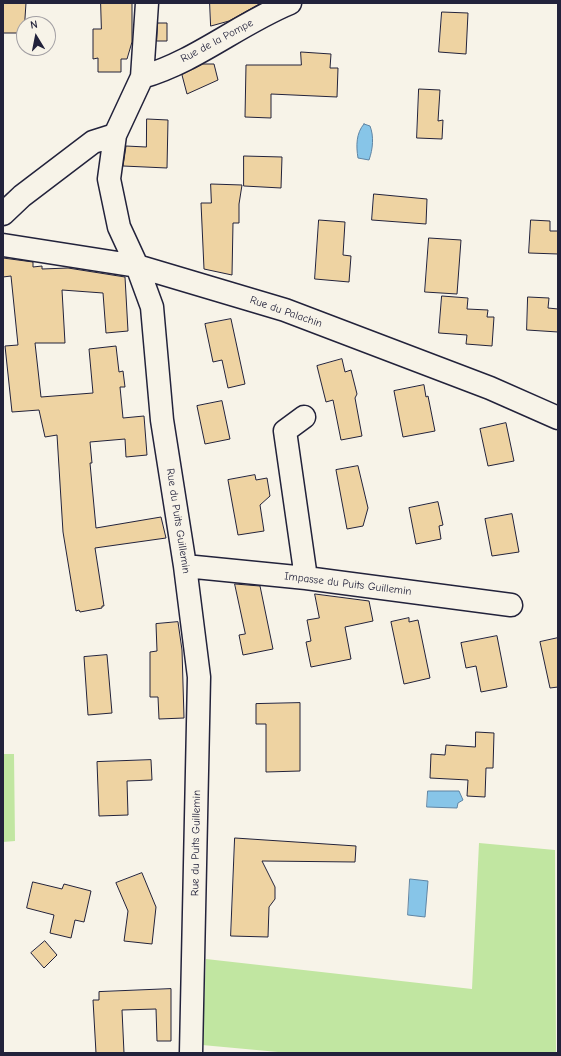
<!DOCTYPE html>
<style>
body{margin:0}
#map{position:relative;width:561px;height:1056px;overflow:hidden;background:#f7f3e8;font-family:"Comic Neue",sans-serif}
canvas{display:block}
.frame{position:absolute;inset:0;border:4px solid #22223b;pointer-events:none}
.north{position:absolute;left:16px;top:16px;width:40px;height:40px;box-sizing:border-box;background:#f7f3e8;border:1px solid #a29fa3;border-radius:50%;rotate:350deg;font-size:11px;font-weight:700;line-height:16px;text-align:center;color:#22223b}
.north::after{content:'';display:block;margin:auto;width:14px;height:18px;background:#22223b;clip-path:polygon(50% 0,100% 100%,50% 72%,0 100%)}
</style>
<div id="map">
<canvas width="561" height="1056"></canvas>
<div class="frame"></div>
<div class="north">N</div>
</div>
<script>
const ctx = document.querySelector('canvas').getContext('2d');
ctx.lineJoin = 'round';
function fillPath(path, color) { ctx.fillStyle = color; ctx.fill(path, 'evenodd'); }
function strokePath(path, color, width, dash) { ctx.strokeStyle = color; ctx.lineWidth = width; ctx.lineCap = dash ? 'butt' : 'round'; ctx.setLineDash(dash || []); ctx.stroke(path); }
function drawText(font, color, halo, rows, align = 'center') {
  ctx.font = font + ' "Comic Neue",sans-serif'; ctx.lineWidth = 4; ctx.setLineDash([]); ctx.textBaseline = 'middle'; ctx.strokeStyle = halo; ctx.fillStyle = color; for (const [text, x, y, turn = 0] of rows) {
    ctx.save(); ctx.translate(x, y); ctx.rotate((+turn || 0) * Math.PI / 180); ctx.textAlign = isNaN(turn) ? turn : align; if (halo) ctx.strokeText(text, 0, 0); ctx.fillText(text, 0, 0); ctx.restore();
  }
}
fillPath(new Path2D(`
 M3 754H14L15 841 3 842Z
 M479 843 555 850 556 1053H289L202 1045 206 959 472 989Z`), '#c1e6a1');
const water = new Path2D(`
 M364 124 370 126C374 136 373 149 369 160L358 158C356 146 356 133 364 124Z
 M428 791H459L463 800 458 803 457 808 427 807Z
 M410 879 428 881 425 917 408 915Z`);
fillPath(water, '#87c5e8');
strokePath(water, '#5f84a3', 1);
const building = new Path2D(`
 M3 3H26L24 33H3Z
 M101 3H132V42L127 59H121V72H98V58L93 59V29H101Z
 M210 3H261L229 21 211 26Z
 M442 12 468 13 466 54 439 52Z
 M158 23H167V41H157Z
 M301 52 331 54 330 68H338L337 97 271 94V118L245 117 246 65H301Z
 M203 64H214L218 80 187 94 182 75Z
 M419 89 440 90 438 121 443 120 442 139 417 138Z
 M147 119 168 120 167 168 123 166 126 146 146 147Z
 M244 156 282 157 281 188 244 186Z
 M211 184 242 185 239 204V223H233L232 275 204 269 201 203H211Z
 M374 194 427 199 426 224 372 220Z
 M319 220 345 222 343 255 351 256 349 282 315 279Z
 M531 220 550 221V231H558V254L529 253Z
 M429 238 461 240 457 294 425 292Z
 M3 258 33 262V267L42 266V269L68 268 125 277 128 331 106 333 103 293 62 290 65 343H35L41 397 93 393 89 349 116 346 119 372 123 371 125 387H120L123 418 144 416 147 455 126 457 125 439 90 442 92 463H90L96 528 161 517 166 538 95 548 104 606H102V608L80 612 79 610 76 611 63 532 57 435 45 437 39 410 12 412 5 346 18 345 11 276 3 277Z
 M442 296 468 298 467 309 488 310 487 317H494L492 346 466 344 467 335 439 333Z
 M528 297 549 298 548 308 558 309V332L527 330Z
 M231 319 245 384 228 388 222 360 213 362 205 324Z
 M342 359 345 372 351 370 357 394 355 398 362 436 341 440 333 400 326 402 317 366Z
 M424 385 426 397 428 396 435 431 403 437 394 391Z
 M222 401 230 439 205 444 197 406Z
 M506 423 514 461 488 466 480 429Z
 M358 466 368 508 363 526 347 529 336 470Z
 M255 475 256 480 267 478 270 496 260 505 264 531 238 535 228 480Z
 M438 502 443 525 439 526 441 539 416 544 409 508Z
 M512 514 519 552 492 556 485 519Z
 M235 584 260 586 273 649 243 655 239 635 245 634Z
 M315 594 369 601 373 621 345 627 351 659 311 667 306 642 311 641 307 620 319 618Z
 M409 618V622L418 620 430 678 404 684 391 622Z
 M178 622 182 650 184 718 159 719 158 697H150V652L157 651 156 624Z
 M497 636 507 687 481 692 476 666 466 668 461 643Z
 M558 638V687L550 688 540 642Z
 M107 655 112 713 88 715 84 657Z
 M300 703V771L266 772V724H256V704Z
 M476 732 494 733 493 768H486L485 797 467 796 468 780 430 778 431 754 445 755 446 745 475 747Z
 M151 760 152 780 127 781 128 815 99 816 97 762Z
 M235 838 356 846 355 862 262 861 275 887V899L269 907 268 937 231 936Z
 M142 873 156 907 152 944 124 941 128 911 116 883Z
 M33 882 62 889 64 884 91 891 84 922 75 920 71 938 50 933 54 915 27 908Z
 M45 941 57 955 44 968 31 953Z
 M171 989V1041H157L156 1009 122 1010 124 1053H96L93 1000H99V992Z`);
fillPath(building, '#eed3a2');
strokePath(building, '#22223b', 1);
const minor = new Path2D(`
 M147 3 142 77 115 135 109 179 119 227 137 266 152 307 162 420 185 566 199 677 191 1053
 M142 77C195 62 239 24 290 3
 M3 214 22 196 93 142 115 135
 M3 245 137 266 285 310 490 388 558 418
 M304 417 285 431 306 578
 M185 566 306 578 511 605`);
strokePath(minor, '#22223b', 25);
strokePath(minor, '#f7f3e8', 22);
drawText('11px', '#22223b', '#f7f3e8', [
 ["Rue de la Pompe",217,41,-28],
 ["Rue du Palachin",286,312,19],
 ["Rue du Puits Guillemin",178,521,81],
 ["Impasse du Puits Guillemin",348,584,7],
 ["Rue du Puits Guillemin",196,843,-89]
]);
</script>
